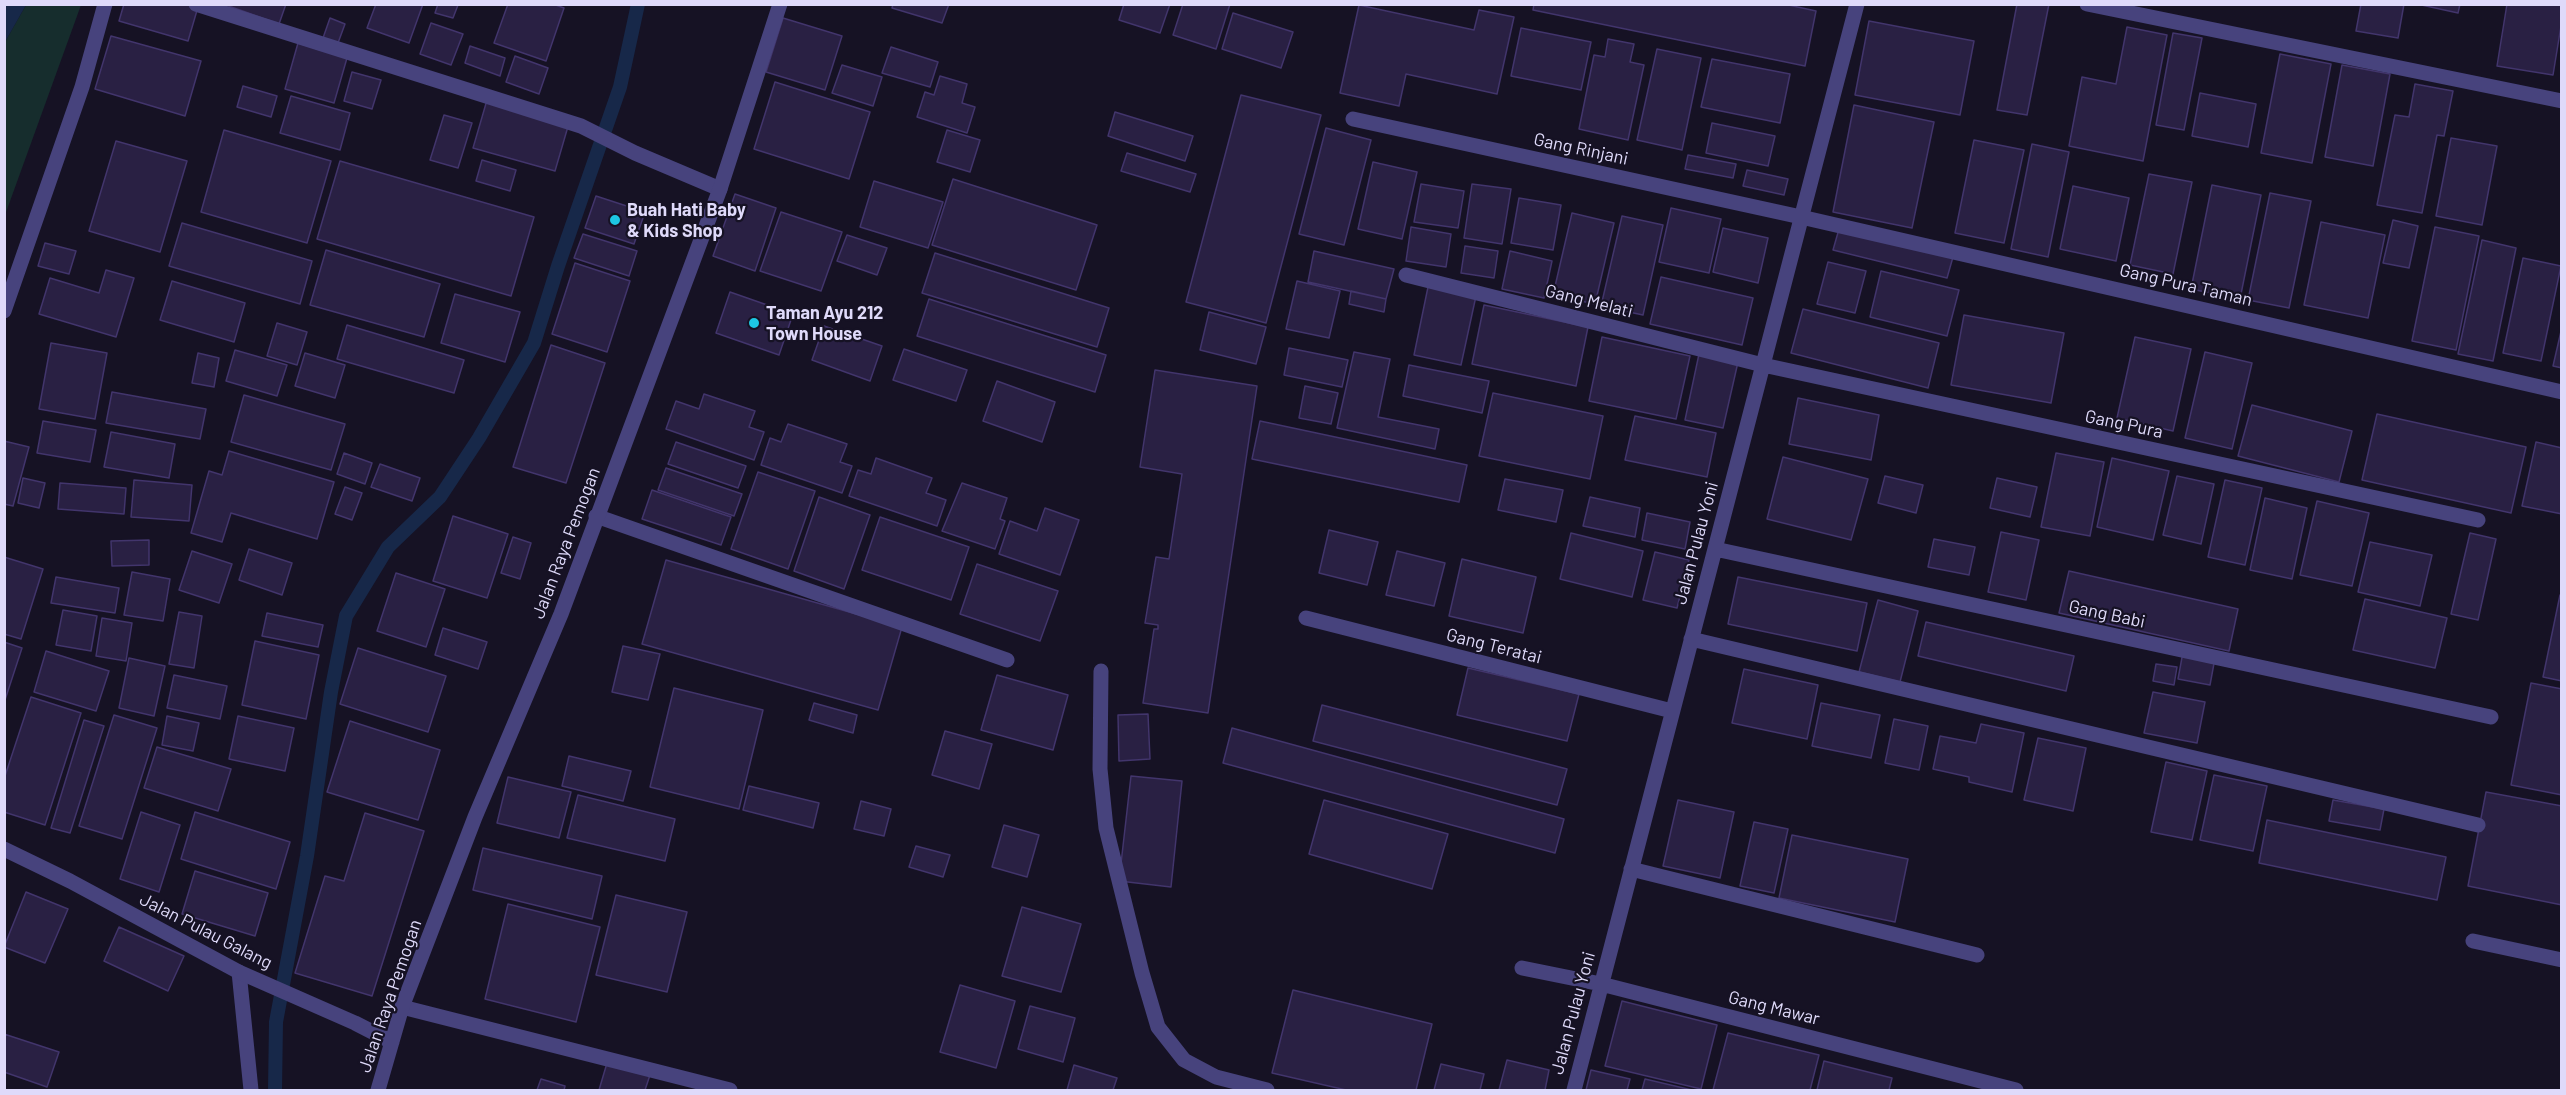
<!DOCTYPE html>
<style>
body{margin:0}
#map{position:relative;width:2566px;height:1095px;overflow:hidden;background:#161224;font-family:Barlow,sans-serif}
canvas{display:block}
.frame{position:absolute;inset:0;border:6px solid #dfdafa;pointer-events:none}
</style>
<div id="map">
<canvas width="2566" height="1095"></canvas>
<div class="frame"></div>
</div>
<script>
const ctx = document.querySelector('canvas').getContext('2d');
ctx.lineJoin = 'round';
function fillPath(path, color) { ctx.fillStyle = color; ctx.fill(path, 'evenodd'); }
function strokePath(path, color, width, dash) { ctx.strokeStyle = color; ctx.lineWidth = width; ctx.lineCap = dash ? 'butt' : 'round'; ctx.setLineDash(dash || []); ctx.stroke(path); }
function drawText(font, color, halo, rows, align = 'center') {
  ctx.font = font + ' Barlow,sans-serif'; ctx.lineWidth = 4.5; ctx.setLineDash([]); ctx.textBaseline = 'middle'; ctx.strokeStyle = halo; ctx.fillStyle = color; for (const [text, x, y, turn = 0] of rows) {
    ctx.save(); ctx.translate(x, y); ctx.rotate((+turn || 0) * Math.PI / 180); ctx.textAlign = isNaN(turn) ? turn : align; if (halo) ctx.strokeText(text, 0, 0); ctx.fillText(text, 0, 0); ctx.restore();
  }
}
fillPath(new Path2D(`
 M26 5H81L5 215V42Z`), '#162d2d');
fillPath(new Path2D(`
 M5 4 26 5 5 42 4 5Z`), '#172849');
strokePath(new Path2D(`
 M275 1090 276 1022 307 856 331 692 346 616 388 547 440 497 479 438 534 343 558 266 620 87 638 4`), '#172849', 14);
const building = new Path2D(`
 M124 4H190L198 7 188 41 119 21Z
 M223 4H286L279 24Z
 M376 4H423L409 43 367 28Z
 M438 4 458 5 453 18 435 13Z
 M508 4H553L564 8 546 61 494 43Z
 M893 4H949L942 23 892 8Z
 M1124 4H1170L1160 33 1119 20Z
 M1183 4H1230L1216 49 1173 35Z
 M1534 4H1784L1816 11 1805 66 1533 10Z
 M2017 4H2049L2027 115 1997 110Z
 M2361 4H2404L2398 38 2356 31Z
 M2417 4H2460L2458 13Z
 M2507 4H2562V20L2553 75 2497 66Z
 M1359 5 1474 30 1479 10 1514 17 1497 94 1406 74 1399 106 1340 93Z
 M1233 13 1293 32 1281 68 1222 49Z
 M330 18 345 24 338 43 323 38Z
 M783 18 842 36 825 90 766 72Z
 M1869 21 1974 41 1960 115 1855 95Z
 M431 23 463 34 451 65 420 54Z
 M2127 27 2167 35 2143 161 2069 146 2082 77 2116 84Z
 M1521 28 1591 42 1581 90 1511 76Z
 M2173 33 2202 38 2184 130 2156 125Z
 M111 36 201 61 185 116 95 89Z
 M1608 39 1634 44 1630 62 1644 65 1628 140 1579 129 1594 55 1605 57Z
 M298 43 347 58 334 103 285 89Z
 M470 46 505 58 500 76 465 63Z
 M891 47 938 62 930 87 882 73Z
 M1657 49 1701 58 1682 150 1637 140Z
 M2280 54 2331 64 2312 163 2261 153Z
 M515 56 548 68 539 94 506 82Z
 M1712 59 1790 74 1780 123 1701 107Z
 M842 65 882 77 873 106 832 93Z
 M2342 65 2390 74 2373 166 2325 157Z
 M352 72 381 80 372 109 344 101Z
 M940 76 967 84 962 103 975 107 967 133 917 117 925 92 934 95Z
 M775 82 870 112 849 179 754 149Z
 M2415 84 2453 91 2444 136 2437 135 2422 213 2377 205 2395 115 2409 117Z
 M243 86 277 96 271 117 237 107Z
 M2200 93 2256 104 2248 147 2192 136Z
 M1241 95 1321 115 1266 323 1186 302Z
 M291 96 350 113 340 150 280 133Z
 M487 100 569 123 555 171 473 148Z
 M1854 105 1934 122 1912 228 1833 212Z
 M1115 112 1193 136 1185 161 1108 136Z
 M444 115 472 123 458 168 430 160Z
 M1712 123 1775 136 1768 166 1706 153Z
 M1326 128 1371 140 1344 245 1299 234Z
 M224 130 331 161 307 243 201 212Z
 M947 130 980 140 970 172 937 162Z
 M2451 138 2497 146 2482 225 2436 216Z
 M1974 140 2024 150 2004 243 1955 233Z
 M116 141 187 161 160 252 89 231Z
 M2032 144 2069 152 2048 257 2011 249Z
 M1127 153 1196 174 1190 192 1121 171Z
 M1688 155 1736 164 1733 178 1685 169Z
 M482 160 516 170 510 191 476 181Z
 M340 161 534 217 511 296 317 239Z
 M1373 162 1417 172 1402 239 1358 229Z
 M1747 170 1788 179 1784 195 1743 186Z
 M2149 174 2192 182 2173 274 2130 265Z
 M953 179 1097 225 1076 290 932 245Z
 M874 181 943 202 928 248 860 227Z
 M1421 184 1464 191 1458 228 1414 222Z
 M1472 184 1511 189 1502 244 1464 238Z
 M2212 185 2261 195 2240 299 2191 289Z
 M2073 186 2129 198 2116 261 2060 249Z
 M2270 193 2311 201 2289 308 2248 300Z
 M735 194 776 208 755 271 713 256Z
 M596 196 645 212 634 244 585 228Z
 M1519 198 1561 205 1553 250 1511 243Z
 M1671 208 1721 219 1709 273 1659 262Z
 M781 212 842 232 821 291 760 271Z
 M1572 213 1614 223 1595 304 1553 295Z
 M1622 216 1663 225 1643 315 1601 306Z
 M2393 220 2418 226 2409 268 2383 263Z
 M2321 222 2385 235 2368 318 2304 305Z
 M182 223 312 261 300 304 169 266Z
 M1411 227 1451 234 1446 267 1406 261Z
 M2435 227 2479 236 2456 350 2412 341Z
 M1723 228 1768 238 1758 283 1713 272Z
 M1839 229 1953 257 1947 278 1833 250Z
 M583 234 637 251 629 276 574 258Z
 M847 235 887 248 877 275 837 261Z
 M2482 240 2516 248 2493 361 2458 354Z
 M45 243 76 251 69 274 38 266Z
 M1465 246 1498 251 1494 278 1461 273Z
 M326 250 440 284 424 337 310 305Z
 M1314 251 1394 269 1386 299 1308 282Z
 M1510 251 1552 261 1544 298 1502 289Z
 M935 253 1109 308 1097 347 922 293Z
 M2523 258 2561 266 2541 361 2503 353Z
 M1828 262 1866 271 1855 313 1817 304Z
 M575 263 630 281 607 352 552 334Z
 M106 270 134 278 116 337 39 314 50 278 99 293Z
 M1881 271 1959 290 1947 336 1870 317Z
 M1661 277 1753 298 1742 345 1650 324Z
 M172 281 245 303 234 342 160 320Z
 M1297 281 1340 291 1329 338 1286 329Z
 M1428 287 1476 296 1461 365 1414 355Z
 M1351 291 1386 299 1384 312 1349 304Z
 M730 292 793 314 779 355 716 333Z
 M455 294 520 312 505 362 441 343Z
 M929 299 1106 355 1095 392 917 336Z
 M1484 305 1588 327 1576 386 1472 364Z
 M1803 309 1939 343 1928 388 1791 353Z
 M1209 312 1266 327 1256 364 1200 350Z
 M1964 315 2064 333 2051 403 1951 385Z
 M277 323 307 332 297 365 267 356Z
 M347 325 464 360 454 393 337 359Z
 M824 326 882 346 870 381 812 360Z
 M2562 327V368L2553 366Z
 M1602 337 1690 356 1676 419 1589 401Z
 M2135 337 2191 349 2173 431 2117 418Z
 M51 343 107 353 95 419 39 409Z
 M551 345 605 363 566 483 513 467Z
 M1289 348 1348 360 1342 387 1284 375Z
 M904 349 967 370 956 401 893 380Z
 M235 350 287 365 277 396 226 381Z
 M1354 352 1390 359 1378 417 1439 429 1435 449 1337 428Z
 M2205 352 2252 363 2232 449 2185 438Z
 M198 353 219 358 214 387 192 383Z
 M305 353 345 365 335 398 295 386Z
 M1699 354 1738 362 1723 428 1685 420Z
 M1409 365 1489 381 1482 413 1403 396Z
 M1155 370 1257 386 1208 713 1143 703 1154 629H1158V625L1145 623 1156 557 1169 559 1182 474 1140 467Z
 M997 381 1055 402 1042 442 983 421Z
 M1305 386 1338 393 1331 424 1299 418Z
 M112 392 206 409 200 439 106 423Z
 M1493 393 1603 416 1590 479 1479 456Z
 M704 394 755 411 749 427 764 432 754 460 666 429 676 401 699 409Z
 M244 395 345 424 331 470 231 442Z
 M1798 398 1879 415 1871 460 1789 444Z
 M2252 405 2352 431 2339 482 2238 456Z
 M2377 414 2526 447 2511 513 2362 480Z
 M1635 416 1716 433 1707 477 1625 460Z
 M43 421 96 430 90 462 37 453Z
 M1260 421 1467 465 1459 502 1252 459Z
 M788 424 847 444 840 462 852 466 842 493 761 465 770 438 781 442Z
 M111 432 175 444 169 478 104 467Z
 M4 441 29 447 13 506 4 504Z
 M676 442 746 466 738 488 668 464Z
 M2536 442 2562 448V514L2522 506Z
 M229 451 334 482 317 539 231 513 222 542 191 533 209 471 222 475Z
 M344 453 372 463 365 484 337 474Z
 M2056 453 2104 462 2090 536 2041 527Z
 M1783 457 1868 479 1851 540 1767 519Z
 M876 458 932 478 926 493 946 500 937 526 849 496 858 470 871 474Z
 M2112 458 2169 471 2153 540 2097 527Z
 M380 464 420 478 412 501 371 487Z
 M666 468 742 494 734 516 658 490Z
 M758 472 815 491 788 569 731 549Z
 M1885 476 1923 485 1916 513 1878 503Z
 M2177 476 2214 484 2201 544 2163 535Z
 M23 478 45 483 39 508 18 503Z
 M1997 478 2037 487 2030 517 1990 508Z
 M1505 479 1563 490 1556 522 1498 510Z
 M134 480 192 485 189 521 131 517Z
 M2225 480 2262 488 2245 565 2208 557Z
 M60 483 126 488 124 514 58 509Z
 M962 483 1007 498 1000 519 1005 521 995 549 942 531Z
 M345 487 362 493 352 520 335 514Z
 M652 490 731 517 721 545 642 519Z
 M819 497 870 515 844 589 794 571Z
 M1590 497 1640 508 1635 537 1583 526Z
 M2265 498 2307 508 2292 579 2250 570Z
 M2317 501 2369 513 2352 586 2300 575Z
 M1045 508 1079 520 1060 575 999 554 1010 521 1037 531Z
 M1647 513 1690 522 1685 549 1642 540Z
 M453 516 508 534 487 598 433 581Z
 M880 517 969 547 951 600 862 570Z
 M1329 530 1378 542 1367 585 1319 573Z
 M2001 532 2039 540 2026 600 1988 592Z
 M1571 533 1643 551 1632 597 1560 579Z
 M2470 533 2496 539 2478 620 2451 614Z
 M513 537 531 543 520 579 501 573Z
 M1934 539 1975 547 1969 575 1928 567Z
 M149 540V565L112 566 111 541Z
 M2370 542 2432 555 2420 606 2358 592Z
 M249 549 292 563 282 595 239 580Z
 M192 551 232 564 219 603 179 590Z
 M1397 551 1445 563 1434 606 1386 595Z
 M1655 552 1689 560 1677 608 1643 600Z
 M4 557 43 569 21 639 4 634Z
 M1462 559 1536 577 1523 633 1449 616Z
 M666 560 902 627 878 710 642 644Z
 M977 564 1058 591 1040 641 960 614Z
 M2069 571 2238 609 2229 651 2059 613Z
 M132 572 170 579 163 621 124 615Z
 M396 573 445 589 426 647 377 631Z
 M56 577 119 588 115 613 51 603Z
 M1738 577 1867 603 1857 651 1728 624Z
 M2560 595 2562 596V681L2543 677Z
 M2365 599 2447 618 2435 668 2353 650Z
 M1878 600 1918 611 1900 682 1859 672Z
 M63 610 97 616 91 651 56 645Z
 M179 612 202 616 194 668 169 664Z
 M267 613 323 625 318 647 262 636Z
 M102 618 132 623 126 661 96 656Z
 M1926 622 2074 656 2066 691 1918 656Z
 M443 628 487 642 478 669 435 655Z
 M255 641 319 655 306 719 242 705Z
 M4 642 22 648 4 703Z
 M623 646 660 654 648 700 612 692Z
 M358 648 446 676 428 732 340 704Z
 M46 651 109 671 96 711 34 692Z
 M2183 652 2215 658 2210 685 2178 679Z
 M129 658 165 666 154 716 119 708Z
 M2156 664 2177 667 2174 685 2153 681Z
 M1468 668 1579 694 1567 741 1457 715Z
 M1744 669 1818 685 1807 739 1732 723Z
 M174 675 227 686 220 719 167 708Z
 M997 675 1068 695 1053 750 981 730Z
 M2531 683 2562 689V795L2511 785Z
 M674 688 763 710 739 809 650 787Z
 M2153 692 2205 702 2197 743 2144 733Z
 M31 697 81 713 45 825 4 812V779Z
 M814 703 857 715 853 733 809 720Z
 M1821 703 1880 715 1871 758 1812 746Z
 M1322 705 1567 769 1557 805 1313 741Z
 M1148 714 1150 759 1119 761 1118 715Z
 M114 715 157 728 122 839 79 826Z
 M167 716 199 723 193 751 162 745Z
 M238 716 294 728 285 771 229 759Z
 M1894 719 1928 726 1919 770 1885 763Z
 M84 720 104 726 70 833 51 828Z
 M350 721 440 750 418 820 327 792Z
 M1981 724 2024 733 2012 792 1969 782V777L1933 769 1940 736 1976 743Z
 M1232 728 1564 819 1555 853 1223 763Z
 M945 731 992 744 979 789 932 775Z
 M2038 738 2086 748 2073 811 2024 800Z
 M157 747 231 769 218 811 144 788Z
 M569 756 631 771 623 801 562 786Z
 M2166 762 2207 771 2192 840 2151 832Z
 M2214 775 2267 786 2253 851 2200 840Z
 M1131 776 1182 781 1171 887 1119 881Z
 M508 777 571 792 559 838 497 823Z
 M749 786 819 803 813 828 743 810Z
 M2486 792 2562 806V905L2468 886Z
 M578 795 675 819 665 861 567 838Z
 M1324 800 1448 834 1432 889 1309 854Z
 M1678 800 1734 812 1720 878 1663 866Z
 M2333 800 2384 809 2380 830 2329 821Z
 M861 801 891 809 884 836 854 829Z
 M141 812 180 825 159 892 120 879Z
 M195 812 290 842 276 889 181 859Z
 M365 813 424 831 372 996 295 973 325 876 344 881Z
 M2267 820 2446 857 2437 900 2259 863Z
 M1754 822 1788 829 1774 893 1740 886Z
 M1004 825 1039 835 1027 877 992 867Z
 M1792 835 1908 859 1895 922 1779 898Z
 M916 846 950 855 943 877 909 867Z
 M483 848 602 876 592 919 473 890Z
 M195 871 268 893 255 936 182 914Z
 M26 892 68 909 45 963 4 947Z
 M616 895 687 912 667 992 596 975Z
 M508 904 600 927 576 1022 485 999Z
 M1022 907 1081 924 1061 992 1002 976Z
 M119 927 184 956 168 991 104 961Z
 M960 985 1015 1001 996 1068 940 1052Z
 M1293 990 1432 1024 1416 1090H1346L1272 1073Z
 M1622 1001 1717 1025 1701 1089 1605 1066Z
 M1030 1006 1075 1018 1063 1062 1018 1049Z
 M1728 1033 1819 1055 1810 1090H1713Z
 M4 1034 59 1052 47 1087 4 1072Z
 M1507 1060 1549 1070 1545 1090H1499Z
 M1824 1061 1892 1078 1889 1090H1817Z
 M607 1063 650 1075 645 1090H599Z
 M1441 1064 1484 1074 1480 1090H1434Z
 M1074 1065 1117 1078 1113 1090H1067Z
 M1591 1070 1630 1079 1627 1090H1586Z
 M541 1079 565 1086 564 1090H537Z
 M1645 1079 1692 1090H1642Z`);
fillPath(building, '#292043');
strokePath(building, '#42356c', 1.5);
strokePath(new Path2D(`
 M196 4 581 126 635 153 720 189
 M2087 4 2562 101
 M1353 119 1801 217 2562 392
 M1406 275 1763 365 2478 520
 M4 311 82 87 105 4
 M596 516 1007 660
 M1715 549 2491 717
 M1306 618 1672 711
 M1691 639 2478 825
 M1101 671 1100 769 1106 828 1142 973 1158 1027 1184 1060 1216 1077 1267 1090
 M1631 869 1977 955
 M2473 941 2562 960
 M1522 968 1601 984 2016 1090
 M239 972 251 1090
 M402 1007 730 1090
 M1574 1090 1857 4`), '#47437d', 15);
strokePath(new Path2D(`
 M4 849 70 881 239 972 355 1023 392 1042
 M378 1090 402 1007 475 817 561 614 720 189 780 4`), '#47437d', 15);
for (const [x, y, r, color] of [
 [615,220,6,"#1dc7e3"],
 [754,323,6,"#1dc7e3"]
]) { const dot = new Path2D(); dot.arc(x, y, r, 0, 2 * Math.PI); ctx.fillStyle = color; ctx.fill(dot); strokePath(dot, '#161224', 2); }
drawText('18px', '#dfdafa', '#161224', [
 ["Gang Rinjani",1581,149,12],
 ["Gang Pura Taman",2186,285,13],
 ["Gang Melati",1589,301,14],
 ["Gang Pura",2124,424,12],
 ["Jalan Raya Pemogan",566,543,-69],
 ["Jalan Pulau Yoni",1696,543,-75],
 ["Gang Babi",2107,614,12],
 ["Gang Teratai",1494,646,14],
 ["Jalan Pulau Galang",206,931,27],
 ["Jalan Raya Pemogan",390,996,-71],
 ["Gang Mawar",1774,1008,14],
 ["Jalan Pulau Yoni",1573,1013,-75]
]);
drawText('bold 18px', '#dfdafa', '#161224', [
 ["Buah Hati Baby",627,210],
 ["& Kids Shop",627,231],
 ["Taman Ayu 212",766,313],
 ["Town House",766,334]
], 'left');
</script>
